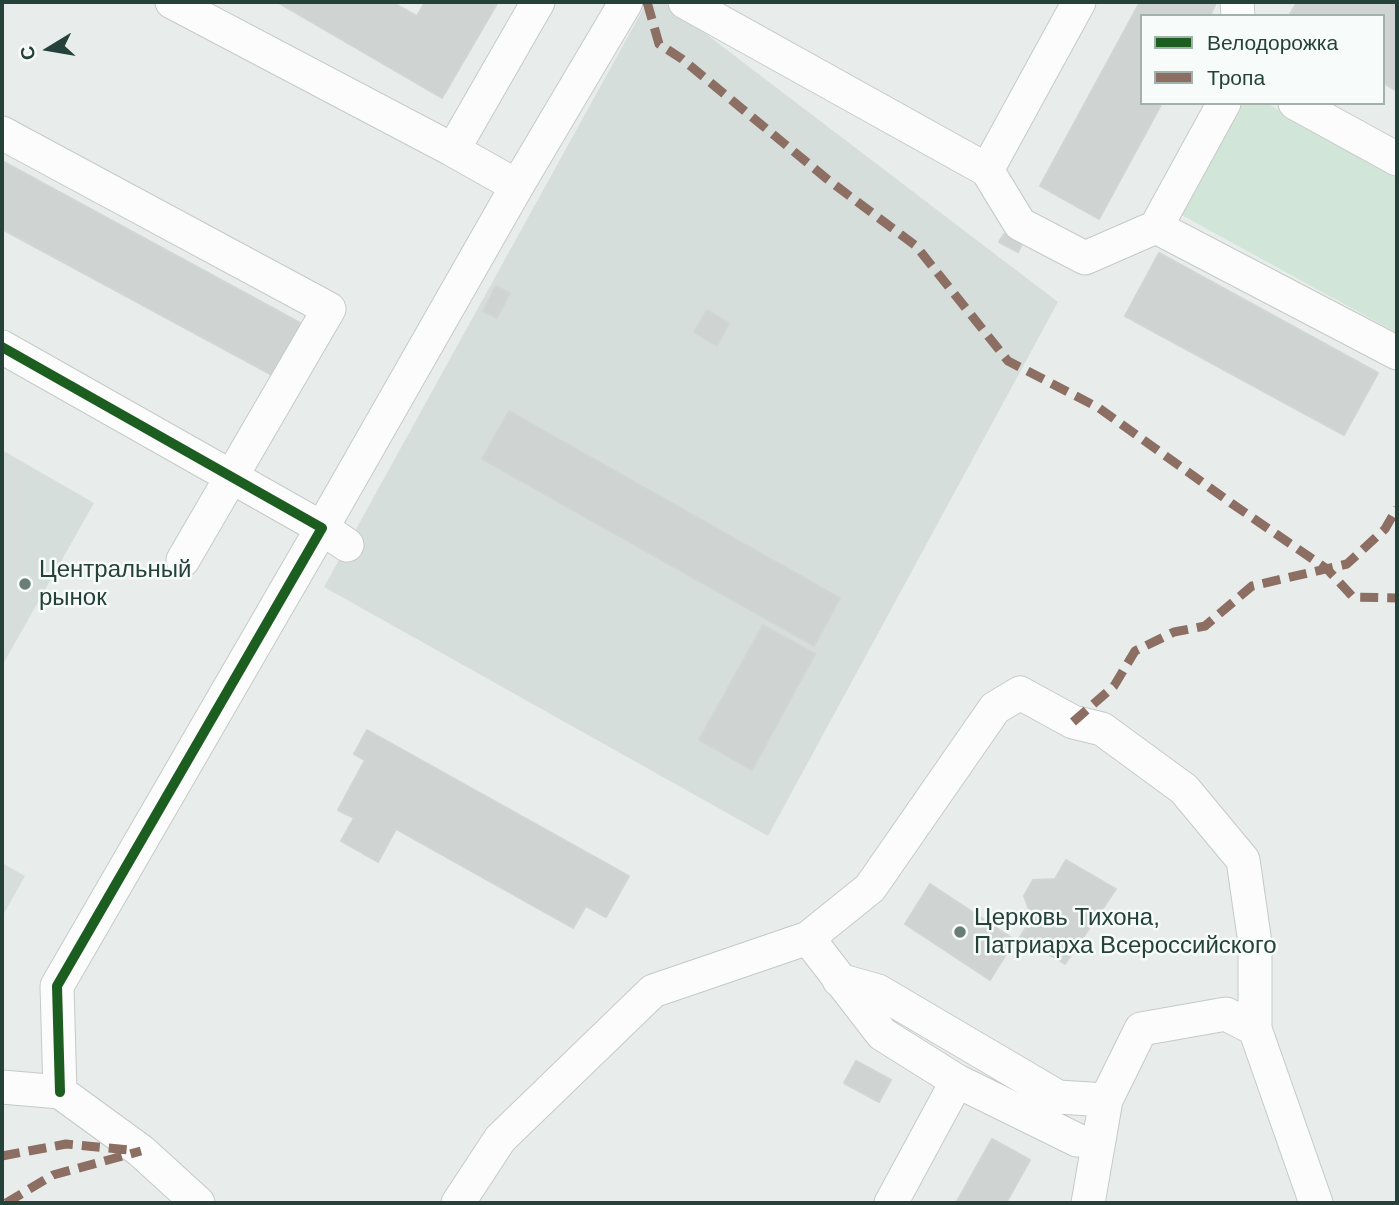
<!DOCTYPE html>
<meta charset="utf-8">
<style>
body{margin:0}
#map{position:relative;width:1399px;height:1205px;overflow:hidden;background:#e8edeb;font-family:Helvetica,sans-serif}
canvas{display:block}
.frame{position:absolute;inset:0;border:4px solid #24423a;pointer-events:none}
.legend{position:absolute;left:1140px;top:14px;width:245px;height:91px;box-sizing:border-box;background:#f7fbf9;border:2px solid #a3b1ad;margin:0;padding:9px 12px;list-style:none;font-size:21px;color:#24423a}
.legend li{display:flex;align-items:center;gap:14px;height:35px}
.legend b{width:35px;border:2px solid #a3b1ad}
.north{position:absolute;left:14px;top:14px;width:70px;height:70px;-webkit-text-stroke:5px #f7fbf9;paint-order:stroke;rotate:259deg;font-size:19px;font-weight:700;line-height:28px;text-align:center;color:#24423a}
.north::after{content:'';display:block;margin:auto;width:24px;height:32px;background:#24423a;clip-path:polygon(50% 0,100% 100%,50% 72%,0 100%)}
</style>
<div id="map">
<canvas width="1399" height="1205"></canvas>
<div class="frame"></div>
<ul class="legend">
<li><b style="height:9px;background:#1b5e20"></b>Велодорожка</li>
<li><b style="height:9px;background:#8d6e63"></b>Тропа</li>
</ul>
<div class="north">С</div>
</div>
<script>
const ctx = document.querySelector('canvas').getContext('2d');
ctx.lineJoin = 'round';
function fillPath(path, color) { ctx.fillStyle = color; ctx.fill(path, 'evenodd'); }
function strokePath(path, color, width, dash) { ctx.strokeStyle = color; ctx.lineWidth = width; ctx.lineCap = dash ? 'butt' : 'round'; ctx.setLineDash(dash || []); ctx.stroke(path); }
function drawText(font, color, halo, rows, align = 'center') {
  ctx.font = font + ' Helvetica,sans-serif'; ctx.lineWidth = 5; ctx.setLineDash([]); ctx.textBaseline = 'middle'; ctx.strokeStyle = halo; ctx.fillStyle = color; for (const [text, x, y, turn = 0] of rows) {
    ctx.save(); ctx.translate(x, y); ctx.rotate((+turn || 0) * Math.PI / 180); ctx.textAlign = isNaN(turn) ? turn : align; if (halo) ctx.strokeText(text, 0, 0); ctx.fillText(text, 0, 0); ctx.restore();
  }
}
fillPath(new Path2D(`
 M647 2H664L1058 302 768 836 324 587Z
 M2 450 94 503 2 666Z
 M2 863 25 876 2 917Z`), '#d6dedb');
fillPath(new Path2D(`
 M1235 103H1266L1397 175V333L1176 212Z`), '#d1e6d8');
const building = new Path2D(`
 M277 2H392L417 16 425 2H498L442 98Z
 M1140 2H1213L1216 3 1210 16H1142V103H1162L1099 219 1040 186Z
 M1297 2H1392L1397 5V91L1383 83V16H1289Z
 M2 161 302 324 274 376 2 229Z
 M1004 234 1022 244 1018 252 999 242Z
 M1159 253 1378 373 1344 435 1125 316Z
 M496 286 510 293 497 318 483 311Z
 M707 310 729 323 717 346 694 332Z
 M509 411 840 598 814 646 482 459Z
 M763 625 815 654 752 770 699 740Z
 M367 730 629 876 606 917 586 906 573 928 396 829 378 862 341 841 354 818 338 810 365 760 354 754Z
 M1066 860 1116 889 1065 964 1020 937 1032 918 1024 896 1033 880 1055 879Z
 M930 884 1015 940 990 980 905 924Z
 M856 1061 891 1080 879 1102 844 1083Z
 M992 1139 1030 1160 1006 1203H956Z`);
fillPath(building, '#cfd4d2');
strokePath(building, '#d1d6d4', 2);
const minor = new Path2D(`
 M172 2 453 150 538 2
 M685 2 987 170 1020 224 1085 258 1156 227 1224 103
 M1237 2 1238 16
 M1295 103 1397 159
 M2 133 329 309 183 560
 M453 150 517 186
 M987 170 1079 2
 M1156 227 1397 353
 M2 347 322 528 347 545
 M808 938 870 888 995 708 1020 693 1073 722 1102 729 1184 789 1243 860 1255 943V1029L1316 1203
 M839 980 878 991 1058 1097 1106 1100
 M2 1087 60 1092 141 1151 198 1203
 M60 1092 57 986 322 528 517 186 626 2
 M458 1203 500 1139 653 991 808 938 882 1034 957 1081 1077 1140
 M891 1203 957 1081
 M1088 1203 1106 1100 1141 1029 1226 1014 1255 1029`);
strokePath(minor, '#c5cac8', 35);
strokePath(minor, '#fcfcfc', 33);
strokePath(new Path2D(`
 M647 2 659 44 682 59 827 179 916 246 1008 361 1099 408 1231 503 1327 569 1353 597 1397 598
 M1073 722 1114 686 1135 651 1174 632 1205 626 1252 586 1347 564 1385 529 1397 508
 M2 1156 66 1144 130 1150
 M6 1203 53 1175 141 1151`), '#8d6e63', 9, [18, 9]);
strokePath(new Path2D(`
 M2 347 322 528 57 986 60 1092`), '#1b5e20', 10);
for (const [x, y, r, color] of [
 [25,584,7,"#697e78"],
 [960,932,7,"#697e78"]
]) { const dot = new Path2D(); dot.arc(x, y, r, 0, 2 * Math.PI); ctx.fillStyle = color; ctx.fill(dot); strokePath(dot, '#f7fbf9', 2.5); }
drawText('24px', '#24423a', '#f7fbf9', [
 ["Центральный",39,570],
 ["рынок",39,598],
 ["Церковь Тихона,",974,918],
 ["Патриарха Всероссийского",974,946]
], 'left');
</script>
